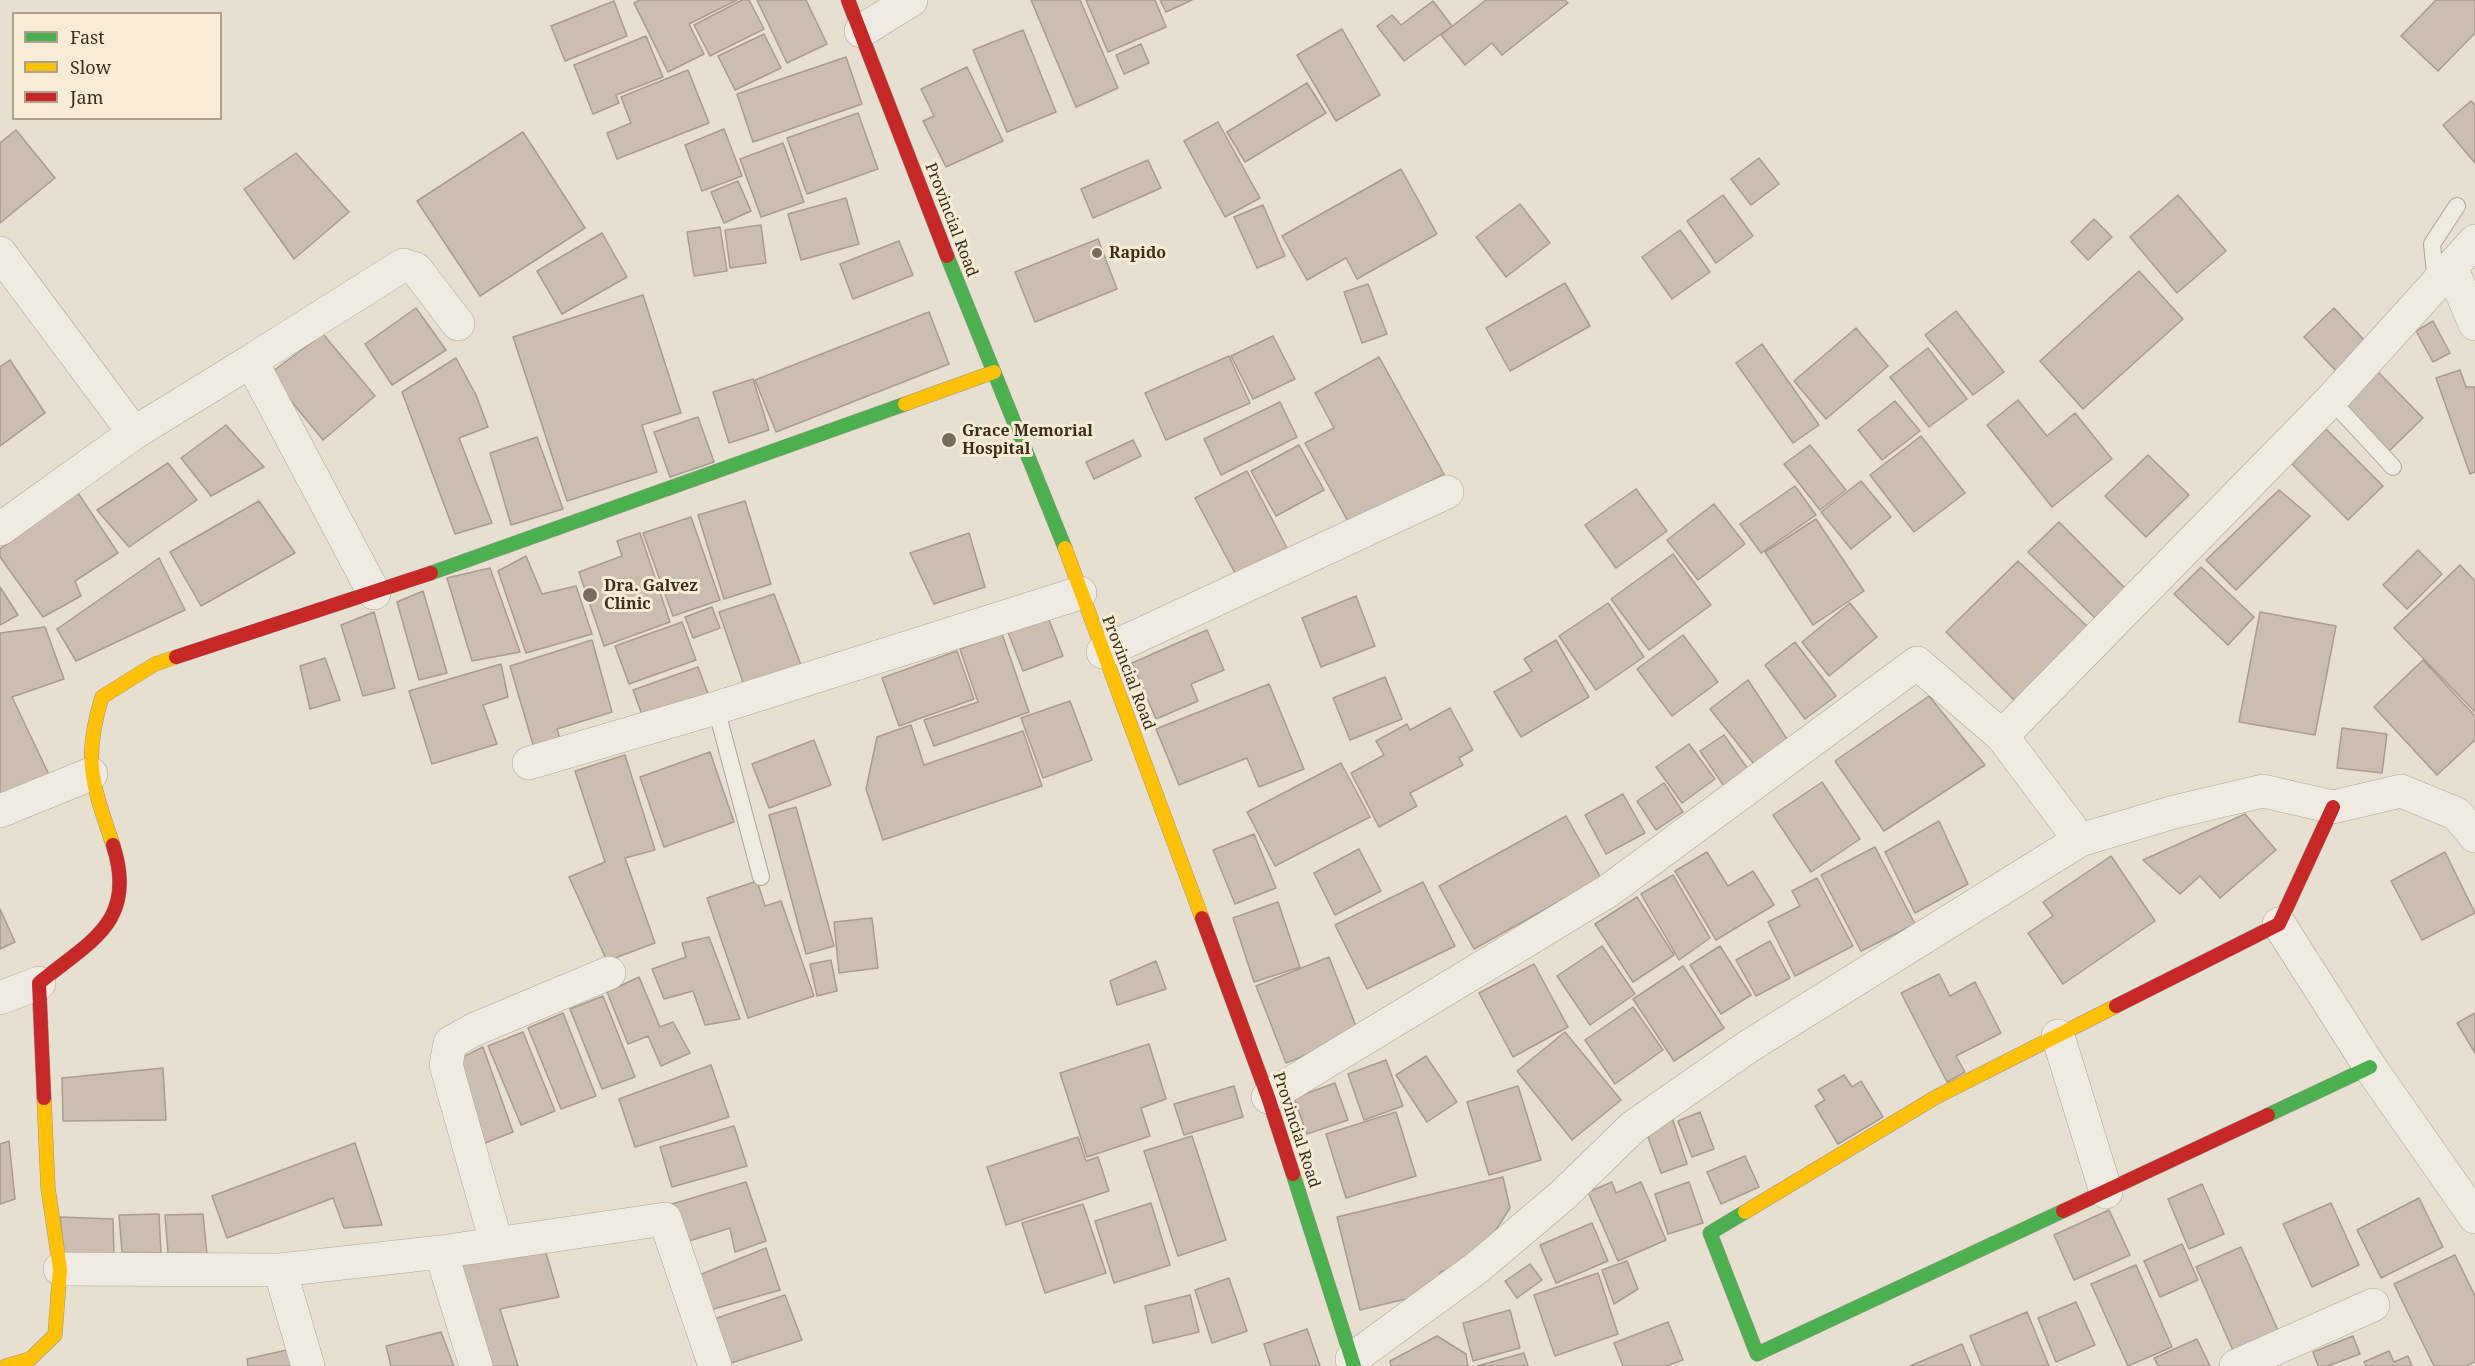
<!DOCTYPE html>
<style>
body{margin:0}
#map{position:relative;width:2475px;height:1366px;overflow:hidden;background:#e7e0d0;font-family:"Noto Serif",serif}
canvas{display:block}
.legend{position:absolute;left:12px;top:12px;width:210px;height:108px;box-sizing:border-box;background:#f7edd7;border:2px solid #ada08e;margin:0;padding:8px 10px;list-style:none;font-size:18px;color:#3d2d20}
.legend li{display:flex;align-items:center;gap:12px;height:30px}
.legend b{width:30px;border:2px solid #ada08e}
</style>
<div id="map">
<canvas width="2475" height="1366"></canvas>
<ul class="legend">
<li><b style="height:8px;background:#4caf50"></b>Fast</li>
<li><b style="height:8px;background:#ffc107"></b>Slow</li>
<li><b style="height:8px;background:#c62828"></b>Jam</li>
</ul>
</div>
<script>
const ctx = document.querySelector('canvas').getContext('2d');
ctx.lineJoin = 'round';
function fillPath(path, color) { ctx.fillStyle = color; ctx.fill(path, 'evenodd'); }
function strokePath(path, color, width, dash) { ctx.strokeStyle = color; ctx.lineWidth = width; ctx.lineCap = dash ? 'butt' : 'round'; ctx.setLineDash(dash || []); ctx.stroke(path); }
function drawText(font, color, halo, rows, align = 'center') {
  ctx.font = font + ' "Noto Serif",serif'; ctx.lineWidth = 6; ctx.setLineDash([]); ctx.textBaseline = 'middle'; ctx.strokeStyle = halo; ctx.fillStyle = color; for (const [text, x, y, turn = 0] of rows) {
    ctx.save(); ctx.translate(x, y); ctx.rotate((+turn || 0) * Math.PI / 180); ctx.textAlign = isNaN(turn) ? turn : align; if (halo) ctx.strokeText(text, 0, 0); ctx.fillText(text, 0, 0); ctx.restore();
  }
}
const building = new Path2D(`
 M640 0H737L689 24 704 54 668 72 634 3Z
 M742 0H749L764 29 710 56 694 25Z
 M757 0H806L827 44 787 63Z
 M1031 0H1080L1118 88 1076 107Z
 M1086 0H1155L1166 27 1108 52Z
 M1160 0H1192L1166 12Z
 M1486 0H1565L1568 3 1502 55 1492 43 1465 65 1441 35Z
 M2436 0H2475V33L2438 71 2401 36Z
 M614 1 627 36 565 61 551 26Z
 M1433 1 1452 26 1404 61 1377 26 1392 15 1401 25Z
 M1342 29 1380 95 1336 121 1297 55Z
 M1023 30 1056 112 1007 132 973 50Z
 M764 34 781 68 735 90 718 56Z
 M646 36 663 77 616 95 619 103 593 114 574 65Z
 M1141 44 1149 63 1124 74 1116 55Z
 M846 57 862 104 753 142 737 94Z
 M967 67 1003 141 946 167 923 121 934 116 921 89Z
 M688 70 709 123 617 159 607 133 631 123 621 97Z
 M1307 83 1326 113 1245 162 1227 132Z
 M2471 101 2475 105V163L2443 125Z
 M858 113 878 169 807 194 787 138Z
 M1218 122 1260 198 1225 217 1184 141Z
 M724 129 742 176 702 191 685 145Z
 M16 130 55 178 0 223V143Z
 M523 132 585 228 480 296 417 201Z
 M783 143 804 202 761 217 740 159Z
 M296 153 349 212 294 259 244 189Z
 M1759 158 1779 184 1751 205 1731 179Z
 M1148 160 1161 188 1093 218 1081 189Z
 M1401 169 1437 234 1357 279 1346 258 1307 280 1282 236Z
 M738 181 751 211 724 223 711 192Z
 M1723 195 1753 236 1716 263 1687 221Z
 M2178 195 2226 251 2177 293 2130 237Z
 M846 198 859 244 801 260 788 214Z
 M1520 204 1550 243 1506 277 1476 237Z
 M1263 205 1285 256 1257 268 1234 217Z
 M2094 219 2112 237 2088 260 2071 242Z
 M761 225 766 263 730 268 725 230Z
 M720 227 727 271 694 276 687 232Z
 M1680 230 1710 272 1672 299 1642 257Z
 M602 233 627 277 562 314 537 271Z
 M1098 239 1117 289 1035 322 1015 272Z
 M899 241 913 275 853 299 840 264Z
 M2139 271 2183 319 2083 409 2040 361Z
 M1565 283 1590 326 1510 371 1486 328Z
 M1368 284 1387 334 1362 343 1344 292Z
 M643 295 681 413 642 425 657 472 567 501 513 337Z
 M416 308 446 350 392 385 365 344Z
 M2334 308 2367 343 2337 372 2304 337Z
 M1956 311 2004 372 1973 395 1925 335Z
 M929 312 949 364 776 432 755 380Z
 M2433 321 2450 353 2433 362 2416 331Z
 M1856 328 1888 366 1826 419 1794 381Z
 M323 334 375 396 323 440 269 374Z
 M1273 336 1295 379 1253 399 1231 356Z
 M1762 344 1819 425 1793 443 1736 363Z
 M1928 348 1967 399 1929 427 1890 377Z
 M1229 356 1250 403 1166 440 1145 393Z
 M1379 357 1444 474 1350 525 1305 443 1334 428 1315 393Z
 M456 358 476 395 488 427 459 438 492 523 455 534 402 392Z
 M10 360 45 413 0 446V367Z
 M2460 370 2466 387H2475V472L2470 474 2436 378Z
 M2378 372 2423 418 2387 453 2342 408Z
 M753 379 769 430 729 443 713 392Z
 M2018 400 2047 436 2075 413 2112 459 2052 507 1987 425Z
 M1895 401 1920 431 1882 460 1858 430Z
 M1280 402 1297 437 1221 475 1204 439Z
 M698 417 714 462 670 477 654 432Z
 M226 425 264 467 211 496 181 458Z
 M2326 429 2383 486 2348 520 2292 464Z
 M1921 436 1965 493 1914 532 1870 475Z
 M537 437 563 509 511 525 490 453Z
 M1133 440 1141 456 1094 479 1086 462Z
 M1299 445 1324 490 1276 516 1251 471Z
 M1810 445 1846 490 1820 510 1784 464Z
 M2148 455 2189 495 2146 537 2105 496Z
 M168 463 197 500 129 547 97 510Z
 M1247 471 1287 548 1236 575 1195 498Z
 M1861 481 1891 517 1851 549 1821 512Z
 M1795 486 1816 515 1761 553 1740 524Z
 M1636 489 1667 531 1616 568 1585 525Z
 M2279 490 2310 516 2236 590 2206 560Z
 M78 493 118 553 75 581 81 596 43 617 0 557V549Z
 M259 501 295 553 201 606 170 552Z
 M745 501 771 584 724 599 698 515Z
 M1714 504 1745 544 1698 580 1667 540Z
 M691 517 720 600 673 616 643 533Z
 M1816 519 1864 591 1813 625 1765 552Z
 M2059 522 2130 593 2100 623 2028 552Z
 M640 533 670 622 604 646 579 572 622 556 617 541Z
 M969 533 985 587 934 604 910 553Z
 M2418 550 2442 574 2407 609 2383 585Z
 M1673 554 1711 605 1649 650 1611 599Z
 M526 556 542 594 576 586 592 634 526 653 498 571Z
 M159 558 185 610 76 661 57 629Z
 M2018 561 2089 628 2016 702 1946 632Z
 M2460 565 2475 581V712L2394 628Z
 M2201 567 2254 617 2228 645 2174 594Z
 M490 568 520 652 472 661 447 578Z
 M0 587 18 615 0 625Z
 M423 591 447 673 419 680 397 602Z
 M774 594 801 665 745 688 719 612Z
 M1356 596 1375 646 1321 667 1302 618Z
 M1608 603 1644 657 1596 690 1559 636Z
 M1850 603 1877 637 1829 676 1802 642Z
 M712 607 720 628 693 638 685 617Z
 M374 612 395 688 363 696 341 625Z
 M1046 612 1063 656 1023 671 1006 627Z
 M2260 612 2336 626 2315 735 2239 722Z
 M682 622 696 660 629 684 615 646Z
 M45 627 64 679 12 697 52 781 0 797V633Z
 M1207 630 1224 670 1191 684 1198 701 1156 719 1132 663Z
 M1002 634 1029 712 934 746 924 720 978 702 960 649Z
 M1683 635 1718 682 1672 716 1637 669Z
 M592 640 612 712 557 729 561 742 534 748 510 666Z
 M1556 640 1589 697 1521 737 1494 692 1532 671 1524 659Z
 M1795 642 1836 696 1805 719 1765 665Z
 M957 651 974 699 899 726 882 678Z
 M325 658 340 700 310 709 300 666Z
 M2423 660 2475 716V740L2437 775 2374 707Z
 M501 664 508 697 483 705 497 744 432 764 409 691Z
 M698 667 710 699 645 723 633 690Z
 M1385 677 1402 719 1350 740 1333 698Z
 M1748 680 1787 739 1754 764 1710 709Z
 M1269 684 1304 769 1259 787 1247 758 1179 785 1156 729Z
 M1929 696 1985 765 1884 831 1835 761Z
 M1070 701 1092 760 1043 778 1021 718Z
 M1450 708 1473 750 1459 758 1463 765 1410 793 1417 806 1379 827 1351 773 1384 755 1376 741 1407 724 1410 730Z
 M911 725 924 765 1023 731 1042 786 883 840 866 789 877 737Z
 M2342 728 2387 734 2382 773 2337 768Z
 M1724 735 1750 772 1726 789 1700 751Z
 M814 740 831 785 769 808 752 764Z
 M1689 744 1715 779 1682 803 1656 767Z
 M710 752 734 822 664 847 640 777Z
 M625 755 655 850 625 858 655 943 607 961 569 877 605 862 575 771Z
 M1341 763 1370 817 1275 866 1247 812Z
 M1822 782 1860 839 1811 872 1773 815Z
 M1664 783 1683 812 1656 830 1637 801Z
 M1623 794 1645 833 1606 854 1585 815Z
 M796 807 834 946 806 954 769 815Z
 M2245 814 2276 850 2220 898 2200 876 2180 894 2143 860Z
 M1566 816 1601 878 1474 949 1439 886Z
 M1939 821 1968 884 1915 913 1885 852Z
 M1254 834 1276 888 1235 904 1213 850Z
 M1875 847 1915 924 1861 951 1821 875Z
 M1359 849 1381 891 1335 915 1314 873Z
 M1707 852 1728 886 1753 871 1774 905 1716 940 1675 871Z
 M2445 852 2475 913 2422 940 2391 881Z
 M2111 856 2155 921 2063 984 2028 933 2053 916 2043 902Z
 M1673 875 1710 938 1679 960 1641 894Z
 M1817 878 1853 946 1795 976 1768 922 1800 906 1792 891Z
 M757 881 765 906 781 901 814 996 748 1018 707 898Z
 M1423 882 1455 946 1367 989 1335 925Z
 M1637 897 1674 955 1633 982 1595 924Z
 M1278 902 1300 967 1254 982 1233 918Z
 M0 909 15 942 0 949Z
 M872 918 878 968 839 973 834 922Z
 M709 937 740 1019 705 1025 693 991 664 999 652 969 686 957 682 943Z
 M1770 941 1790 978 1756 996 1736 960Z
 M1602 946 1635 994 1590 1025 1557 976Z
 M1720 946 1751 995 1721 1014 1690 965Z
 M1329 957 1359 1034 1286 1063 1256 986Z
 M831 960 837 991 817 996 810 964Z
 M1156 961 1166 989 1117 1005 1110 981Z
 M1534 964 1568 1027 1513 1057 1479 993Z
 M1683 966 1724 1028 1674 1061 1633 999Z
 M1939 974 1950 996 1975 982 2001 1033 1956 1056 1965 1072 1947 1082 1901 993Z
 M639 977 660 1027 673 1022 690 1053 661 1066 648 1036 628 1044 607 992Z
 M603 996 635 1077 602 1089 570 1009Z
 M1633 1007 1663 1050 1615 1084 1585 1040Z
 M563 1013 596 1096 561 1109 528 1028Z
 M2475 1013V1053L2457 1023Z
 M523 1032 555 1111 521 1125 488 1046Z
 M1565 1032 1621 1100 1572 1140 1517 1071Z
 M1149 1044 1166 1099 1141 1108 1150 1136 1087 1157 1060 1073Z
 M483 1047 513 1132 475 1147 451 1063Z
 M1426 1056 1457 1102 1427 1122 1396 1075Z
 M1386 1060 1403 1106 1364 1120 1348 1074Z
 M711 1065 729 1117 635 1147 619 1099Z
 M163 1068 166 1120 63 1121 62 1078Z
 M1844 1075 1852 1087 1861 1081 1883 1117 1838 1144 1815 1106 1825 1100 1818 1090Z
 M1335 1083 1348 1120 1307 1134 1294 1098Z
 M1234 1086 1243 1117 1184 1135 1174 1104Z
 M1518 1086 1541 1160 1489 1175 1467 1102Z
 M1396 1112 1416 1176 1346 1198 1326 1134Z
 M1700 1112 1714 1149 1692 1157 1678 1121Z
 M1672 1117 1687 1164 1661 1173 1648 1137Z
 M734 1126 747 1166 672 1187 660 1147Z
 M1192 1136 1226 1240 1178 1256 1144 1151Z
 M1078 1137 1086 1161 1098 1157 1109 1191 1006 1225 987 1167Z
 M9 1141 15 1199 0 1204V1144Z
 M355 1143 382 1225 344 1228 333 1198 227 1238 212 1196Z
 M1745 1156 1759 1187 1721 1204 1707 1172Z
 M1503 1177 1510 1208 1474 1264 1440 1272 1439 1291 1360 1310 1337 1217Z
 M746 1182 766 1241 735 1252 730 1228 686 1242 672 1204Z
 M1612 1182 1616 1193 1641 1182 1666 1240 1618 1261 1588 1192Z
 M1689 1182 1703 1223 1668 1234 1655 1194Z
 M2202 1184 2224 1234 2189 1249 2168 1199Z
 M2419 1198 2443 1247 2381 1278 2357 1230Z
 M1151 1203 1170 1265 1114 1283 1095 1221Z
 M2331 1203 2359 1265 2312 1287 2283 1224Z
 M1083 1204 1106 1273 1045 1293 1022 1223Z
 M2109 1210 2130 1255 2074 1280 2054 1235Z
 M159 1214 161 1253 122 1252 119 1215Z
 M203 1214 207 1254 168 1253 165 1215Z
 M60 1217 113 1219 114 1256H64Z
 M1592 1223 1608 1261 1556 1283 1540 1245Z
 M2182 1244 2198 1280 2160 1297 2144 1261Z
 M2241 1247 2280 1335 2235 1355 2196 1267Z
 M766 1248 780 1290 703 1312 692 1278Z
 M546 1253 559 1297 500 1309 518 1366H486L459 1264Z
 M2455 1255 2475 1296V1362L2466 1366H2434L2394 1284Z
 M1627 1261 1638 1289 1614 1304 1602 1270Z
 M1530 1264 1542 1280 1517 1298 1505 1281Z
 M2136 1265 2172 1347 2128 1366 2091 1284Z
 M1598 1273 1618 1334 1555 1356 1534 1295Z
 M1229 1278 1247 1331 1212 1343 1195 1290Z
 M785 1295 802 1340 722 1366 708 1321Z
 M1190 1295 1199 1332 1153 1343 1145 1306Z
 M2076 1302 2095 1345 2056 1362 2038 1318Z
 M1510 1310 1520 1348 1473 1361 1463 1323Z
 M2027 1312 2049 1366H1982L1970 1336Z
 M1668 1322 1683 1360 1666 1366H1623L1614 1343Z
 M1307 1329 1320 1366H1271L1264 1344Z
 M441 1332 454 1366H391L386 1346Z
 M1437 1336 1466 1354 1468 1366H1391L1390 1361Z
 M2353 1336 2360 1354 2328 1366H2318L2313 1352Z
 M2197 1339 2210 1366H2158L2154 1358Z
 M1962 1344 1971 1366H1910Z
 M291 1349 294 1366H248L247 1359Z
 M2389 1351 2394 1362 2408 1356 2412 1366H2366L2364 1362Z
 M1524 1353 1528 1366H1477Z`);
fillPath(building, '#cbbeb1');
strokePath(building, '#a89c8f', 1.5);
const lane = new Path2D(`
 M2436 283 2432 244 2457 206
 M2331 400 2393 467
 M716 708 761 877`);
const street = new Path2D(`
 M861 31 911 0
 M0 253 134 433
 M2451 267 2475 324
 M251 361 403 265 416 269 458 324
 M0 529 134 433 251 361 374 593
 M1103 652 1447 492
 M2002 736 2331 400 2475 241
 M529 763 716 708 1080 593
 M0 811 91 774
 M2279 924 2370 1067 2475 1217
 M0 998 39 983
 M2058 1036 2106 1192
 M1268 1097 1608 891 1917 663 2002 736 2080 840
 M496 1242 446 1065 450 1043 473 1030 609 973
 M441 1252 476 1366
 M60 1269 280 1270 441 1252 665 1219 715 1366
 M280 1270 308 1366
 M1352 1359 1478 1267 1563 1195 1633 1127 1749 1046 2080 840 2174 812 2263 791 2333 807 2401 791 2457 814 2475 836
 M2236 1366 2373 1305`);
const fast = new Path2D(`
 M947 256 1065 548
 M431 573 905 404
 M2268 1115 2370 1067
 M1293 1174 1354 1366
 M1745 1212 1710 1233 1757 1354 2063 1211`);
const slow = new Path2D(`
 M905 404 994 372
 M1065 548 1202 918
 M113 845C93 785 82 761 102 697L155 664 176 657
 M1745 1212 1936 1097 2116 1006
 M6 1366 30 1359 55 1335 60 1269 48 1188 44 1098`);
const jam = new Path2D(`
 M848 0 947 256
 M176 657 431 573
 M1202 918 1268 1097 1293 1174
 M2116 1006 2279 924 2333 807
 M44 1098 39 983C90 941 138 922 113 845
 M2063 1211 2268 1115`);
strokePath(lane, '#ada599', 18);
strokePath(street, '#ada599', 34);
strokePath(fast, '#9c9589', 15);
strokePath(slow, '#9c9589', 15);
strokePath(jam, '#9c9589', 15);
strokePath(lane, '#efeae2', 16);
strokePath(street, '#efeae2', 33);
strokePath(fast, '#4caf50', 14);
strokePath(slow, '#ffc107', 14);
strokePath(jam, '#c62828', 14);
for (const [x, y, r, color] of [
 [1097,253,6,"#786c5e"],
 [949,440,8,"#786c5e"],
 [590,595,8,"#786c5e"]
]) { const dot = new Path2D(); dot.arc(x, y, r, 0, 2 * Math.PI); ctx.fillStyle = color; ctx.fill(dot); strokePath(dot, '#f7edd7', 2); }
drawText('16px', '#3d2d20', '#f7edd7', [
 ["Provincial Road",951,220,69],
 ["Provincial Road",1128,673,69],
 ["Provincial Road",1296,1130,72]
]);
drawText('bold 16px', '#3d2d20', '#f7edd7', [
 ["Rapido",1109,253],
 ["Grace Memorial",962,431],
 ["Hospital",962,449],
 ["Dra. Galvez",604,586],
 ["Clinic",604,604]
], 'left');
</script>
